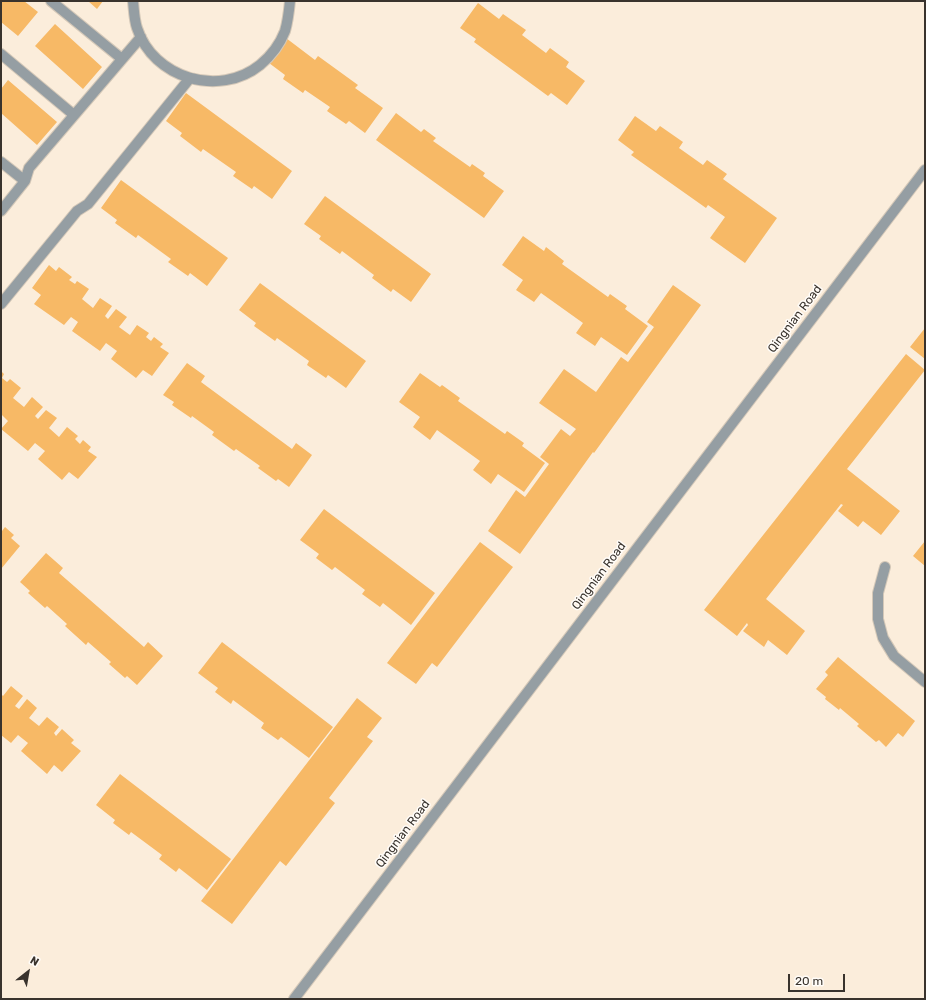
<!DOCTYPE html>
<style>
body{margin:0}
#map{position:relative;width:926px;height:1000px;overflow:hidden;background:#fbeddb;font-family:Rubik,sans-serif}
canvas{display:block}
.frame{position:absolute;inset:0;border:2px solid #39332d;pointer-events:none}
.north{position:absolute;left:8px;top:952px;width:40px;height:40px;-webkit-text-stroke:3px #fffcf8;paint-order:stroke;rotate:31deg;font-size:11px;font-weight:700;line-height:16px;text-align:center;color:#39332d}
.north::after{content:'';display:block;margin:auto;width:14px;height:18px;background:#39332d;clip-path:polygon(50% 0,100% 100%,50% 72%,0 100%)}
.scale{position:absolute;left:788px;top:974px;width:57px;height:18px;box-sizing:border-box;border:2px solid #39332d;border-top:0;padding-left:5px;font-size:12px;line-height:14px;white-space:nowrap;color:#39332d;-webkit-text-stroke:3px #fffcf8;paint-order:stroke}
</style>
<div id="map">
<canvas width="926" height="1000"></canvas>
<div class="frame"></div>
<div class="north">N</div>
<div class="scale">20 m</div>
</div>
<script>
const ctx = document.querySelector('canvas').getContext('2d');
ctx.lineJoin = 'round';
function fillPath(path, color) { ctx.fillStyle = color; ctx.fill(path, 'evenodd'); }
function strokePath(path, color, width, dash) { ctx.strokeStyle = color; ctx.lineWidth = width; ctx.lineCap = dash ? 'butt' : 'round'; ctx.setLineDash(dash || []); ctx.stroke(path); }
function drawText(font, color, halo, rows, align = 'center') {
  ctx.font = font + ' Rubik,sans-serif'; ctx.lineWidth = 3; ctx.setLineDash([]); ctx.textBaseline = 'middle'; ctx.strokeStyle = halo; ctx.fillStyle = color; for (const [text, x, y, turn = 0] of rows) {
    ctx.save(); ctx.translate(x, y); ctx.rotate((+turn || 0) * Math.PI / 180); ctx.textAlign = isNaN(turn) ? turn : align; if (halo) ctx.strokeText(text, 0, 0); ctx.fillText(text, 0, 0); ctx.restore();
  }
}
fillPath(new Path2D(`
 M1 1H24L38 12 18 36 1 22Z
 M88 1H103L97 9Z
 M478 3 499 19 503 14 526 30 522 35 546 53 550 48 569 62 566 67 585 81 567 105 551 93 548 96 474 42 476 39 460 28Z
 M55 24 102 67 83 89 35 46Z
 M286 38 315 60 318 56 358 85 355 88 383 108 365 133 349 121 346 124 327 111 330 107 305 90 303 93 283 79 285 75 269 63Z
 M8 80 57 122 37 145 1 113V89Z
 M186 93 292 171 272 199 254 186 252 189 233 176 236 172 203 149 201 152 180 136 182 133 166 121Z
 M396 113 421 132 424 129 436 138 433 141 470 167 472 164 485 173 483 176 504 191 484 218 376 140Z
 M635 116 656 131 660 126 683 142 679 148 703 165 707 160 727 174 723 179 777 218 745 263 710 238 725 217 708 205 706 208 631 155 634 152 618 140Z
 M121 180 228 258 207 286 190 273 188 276 168 262 171 259 138 235 136 238 115 223 117 220 101 208Z
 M325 196 431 274 411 302 393 289 391 292 372 278 374 275 342 251 340 254 319 239 321 236 304 224Z
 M523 236 544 251 546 247 564 261 562 264 608 297 610 294 627 306 625 309 648 326 627 355 601 337 595 346 576 333 583 323 541 293 534 302 516 290 523 280 502 265Z
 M49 265 56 271 59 267 72 277 69 280 75 284 77 281 89 289 82 299 93 308 100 298 112 306 105 316 108 319 116 309 127 317 119 327 130 335 137 325 149 333 146 337 151 341 154 337 163 344 160 347 169 353 152 376 143 370 136 378 111 359 117 351 106 343 100 351 72 331 78 322 71 317 64 325 34 304 41 295 32 288Z
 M260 283 366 361 346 388 328 375 326 378 307 365 309 361 277 338 275 341 254 326 256 323 239 310Z
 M673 285 701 305 594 453 593 452 520 554 488 531 516 490 525 497 549 464 540 457 561 429 570 436 576 429 539 403 564 369 596 392 621 357 628 362 654 327 647 322Z
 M925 328V359L910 347Z
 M906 354 925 370 847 469 900 511 881 535 863 521 858 527 838 511 843 505 841 504 766 599 805 631 787 655 768 640 764 647 743 631 748 625 747 623 737 636 704 610Z
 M187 363 205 376 201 382 292 449 296 443 312 455 289 487 278 479 276 481 258 468 260 466 236 449 234 451 212 435 214 432 192 416 191 418 172 405 174 402 163 395Z
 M1 371 4 374 2 378 7 382 10 379 21 388 13 398 24 407 32 397 43 407 35 416 38 419 46 410 57 418 49 428 59 437 67 427 78 436 75 439 80 444 83 440 91 447 88 451 97 457 78 479 69 472 62 480 38 459 45 451 35 443 28 451 1 429 8 421 1 414Z
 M420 373 440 387 442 385 460 398 458 401 505 434 507 431 524 443 522 446 545 463 524 492 498 474 491 484 473 470 480 461 437 430 430 440 413 427 420 417 399 402Z
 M324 509 435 593 411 625 383 603 380 607 362 594 365 590 335 567 332 570 316 558 319 554 300 540Z
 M5 527 14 535 11 538 20 546 1 569V530L2 531Z
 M925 541V566L913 556Z
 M480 542 513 567 437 667 432 663 416 684 387 663Z
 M46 553 63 568 59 573 144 647 148 642 163 656 137 685 127 676 125 678 109 664 111 662 88 642 86 645 65 626 67 624 47 606 45 608 28 593 30 591 20 582Z
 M222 642 333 727 309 758 281 737 278 740 261 728 264 723 233 700 231 704 215 692 218 688 198 673Z
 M838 657 915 721 903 737 898 733 886 747 879 740 876 742 857 726 859 724 840 708 839 710 825 699 826 697 816 689 828 675 825 672Z
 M11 686 23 696 15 706 19 709 27 699 37 708 29 718 39 726 47 717 59 727 54 733 56 736 62 729 74 740 71 743 81 751 62 772 54 765 47 774 21 751 28 743 18 735 11 743 1 735V694L3 696Z
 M357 698 382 718 367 737 373 741 329 798 335 803 286 866 280 861 232 924 201 901Z
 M120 774 231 859 207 890 179 868 176 872 159 859 162 855 131 832 129 835 113 823 115 820 96 805Z`), '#f7b966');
const minor = new Path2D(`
 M51 1 122 59
 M133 1C134 10 134 19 137 28 153 78 219 98 260 65 271 56 280 44 285 31 288 21 289 11 290 1
 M1 54 74 115
 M1 162 25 181
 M1 211 25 181 29 168 141 37
 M1 304 77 211 88 204 190 78
 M885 567 878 593V619L883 638 894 656 925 682
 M294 999 925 170`);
strokePath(minor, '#d4c8b8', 12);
strokePath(minor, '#959ea3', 10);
drawText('12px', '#39332d', '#fffcf8', [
 ["Qingnian Road",795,319,-53],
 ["Qingnian Road",599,576,-53],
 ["Qingnian Road",403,834,-53]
]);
</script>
